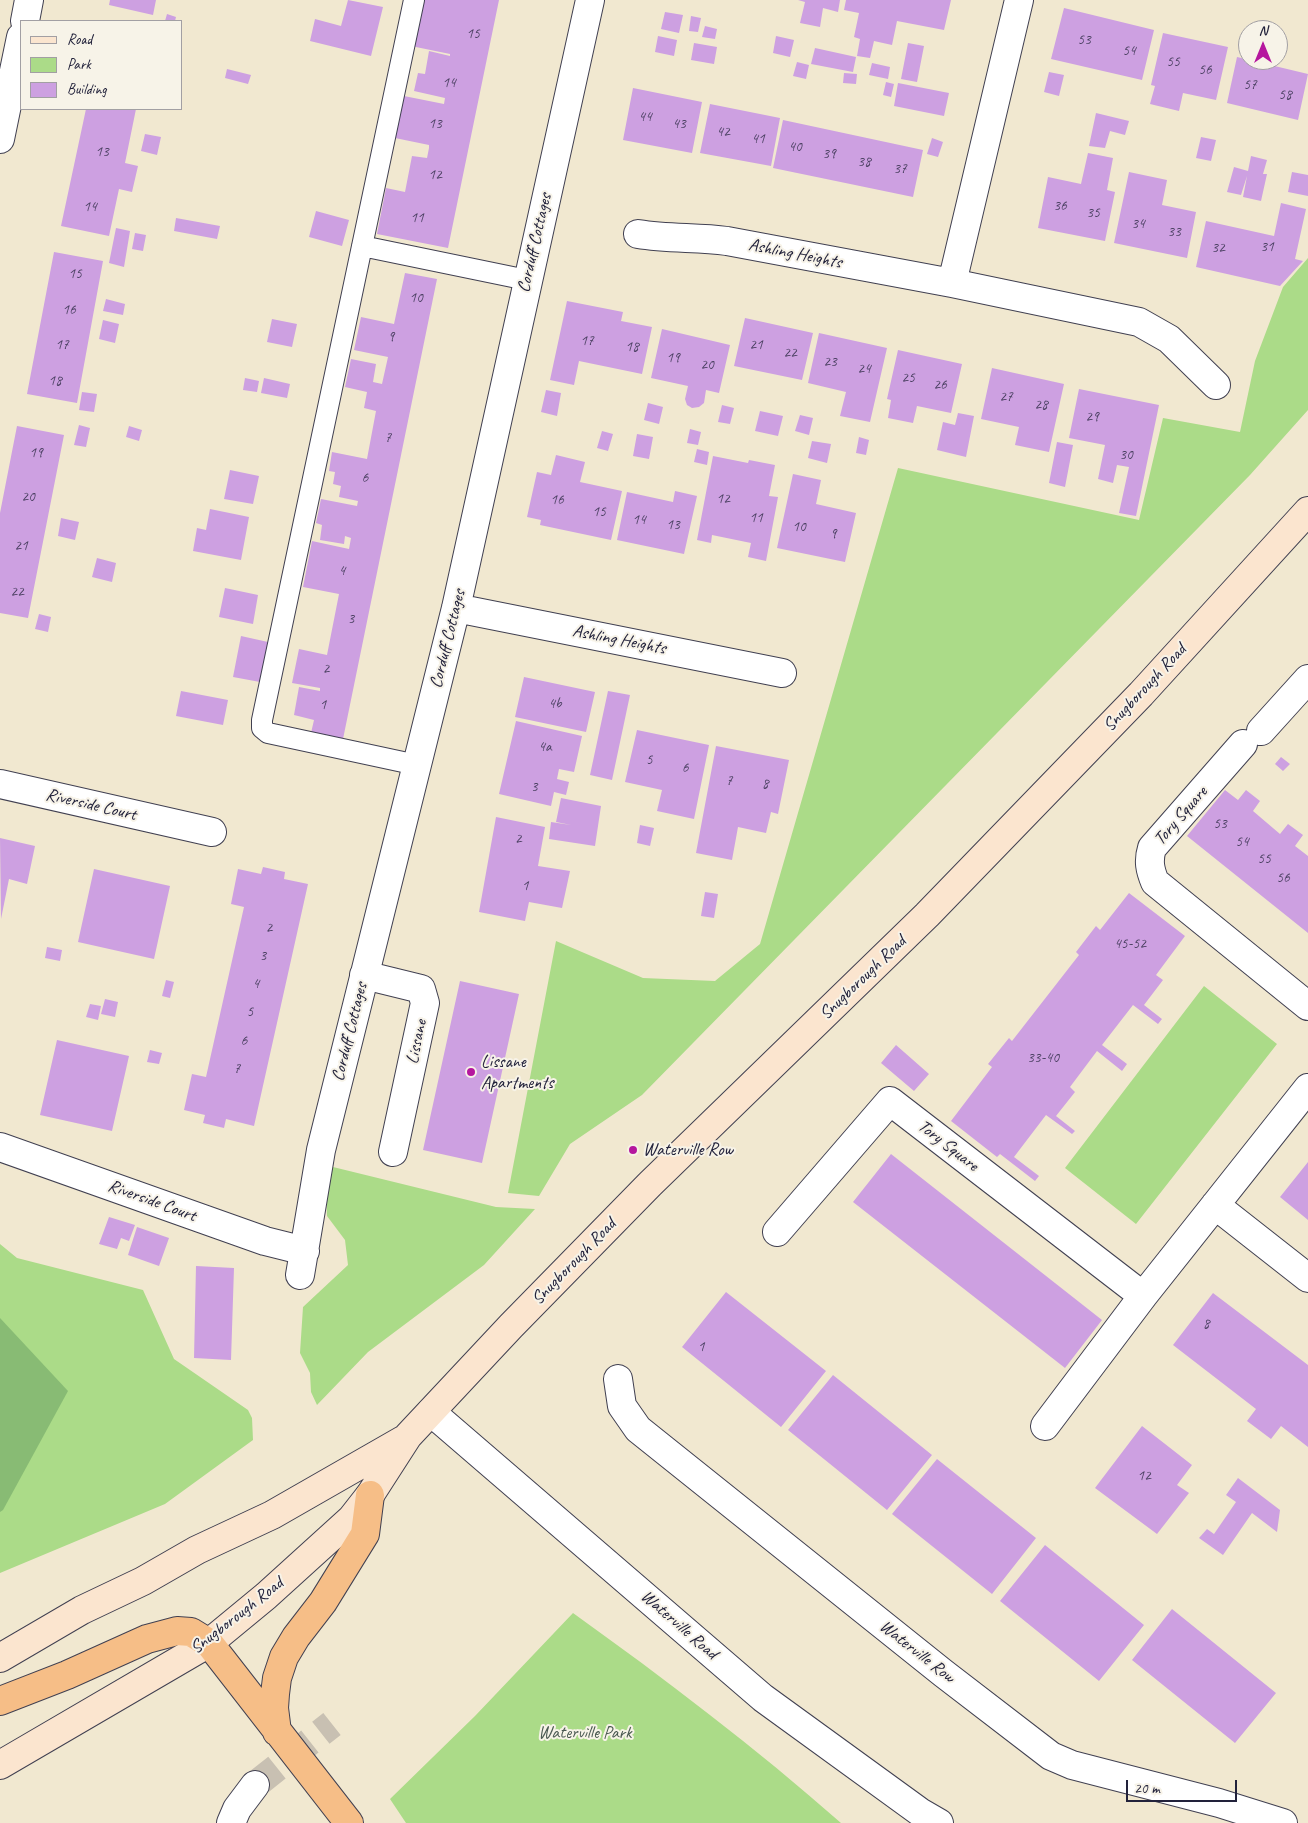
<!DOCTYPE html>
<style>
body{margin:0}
#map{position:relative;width:1308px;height:1823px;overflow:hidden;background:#f1e8d0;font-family:Caveat,sans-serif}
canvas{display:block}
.legend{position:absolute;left:20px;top:20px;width:162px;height:90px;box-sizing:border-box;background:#f7f3e8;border:1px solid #a29fa3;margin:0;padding:6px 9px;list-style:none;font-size:15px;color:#22223b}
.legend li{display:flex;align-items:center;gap:10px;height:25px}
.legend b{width:25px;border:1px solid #a29fa3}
.north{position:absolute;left:1238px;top:20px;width:50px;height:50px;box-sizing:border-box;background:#f7f3e8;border:1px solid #a29fa3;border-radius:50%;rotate:0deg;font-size:14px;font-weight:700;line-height:20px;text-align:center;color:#22223b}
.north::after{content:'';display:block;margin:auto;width:18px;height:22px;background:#b5179e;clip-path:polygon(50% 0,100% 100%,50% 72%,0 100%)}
.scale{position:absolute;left:1126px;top:1780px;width:111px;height:22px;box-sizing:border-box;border:2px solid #22223b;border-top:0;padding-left:6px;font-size:15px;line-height:18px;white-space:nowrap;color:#22223b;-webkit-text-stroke:4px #f7f3e8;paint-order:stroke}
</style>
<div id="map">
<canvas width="1308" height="1823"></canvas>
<ul class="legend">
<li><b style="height:6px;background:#fbe5cf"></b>Road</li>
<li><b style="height:14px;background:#abdb88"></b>Park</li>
<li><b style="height:14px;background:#cda0e1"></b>Building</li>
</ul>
<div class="north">N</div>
<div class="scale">20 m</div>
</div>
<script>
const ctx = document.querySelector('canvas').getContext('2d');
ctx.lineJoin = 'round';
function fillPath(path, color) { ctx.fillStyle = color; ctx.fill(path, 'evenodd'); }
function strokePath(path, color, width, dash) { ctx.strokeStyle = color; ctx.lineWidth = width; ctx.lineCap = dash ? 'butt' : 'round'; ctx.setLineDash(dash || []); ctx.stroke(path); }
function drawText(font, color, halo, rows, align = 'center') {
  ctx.font = font + ' Caveat,sans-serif'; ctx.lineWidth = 4; ctx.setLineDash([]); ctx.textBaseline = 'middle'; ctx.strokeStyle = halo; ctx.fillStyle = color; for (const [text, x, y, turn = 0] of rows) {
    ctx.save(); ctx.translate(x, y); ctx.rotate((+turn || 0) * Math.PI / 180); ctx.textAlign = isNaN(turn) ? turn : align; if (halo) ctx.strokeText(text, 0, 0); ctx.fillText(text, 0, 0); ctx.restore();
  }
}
fillPath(new Path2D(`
 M1308 258V410L1250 475 642 1095 570 1144 539 1196 508 1193 556 941 643 978 715 981 760 944 898 468 1139 520 1163 418 1240 432 1255 361 1283 287Z
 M1204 986 1277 1044 1136 1224 1065 1168Z
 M333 1167 496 1207 535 1209 484 1265 368 1352 317 1405 311 1392 310 1373 300 1353 303 1307 348 1265 345 1240 327 1216 326 1190Z
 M0 1244 17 1258 143 1290 174 1359 248 1410 252 1418 253 1440 165 1504 0 1573Z
 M573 1613C665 1679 756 1748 841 1823H406L390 1799 475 1716Z`), '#abdb88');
fillPath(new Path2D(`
 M0 1318 68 1391 3 1510 0 1512Z`), '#88bb74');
fillPath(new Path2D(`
 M110 0H156L153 15 109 5Z
 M348 0 383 7 371 56 310 41 315 19 341 26Z
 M421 0H499L448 248 377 234 386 188 405 192 412 156 427 158 429 148V145L395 138 404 96 444 104 445 98 414 91 418 73 425 74 429 51 450 56V54L411 46Z
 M798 0H840L838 12 823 8 820 27 800 23 805 2Z
 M846 0H951L944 30 897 21 892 45 874 41 870 58 857 56 860 39 854 37 859 13 844 10Z
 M1064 8 1154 30 1142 80 1051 59Z
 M665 12 683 15 679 33 661 29Z
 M167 14 176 17 175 21H165Z
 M691 16 701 18 698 32 689 31Z
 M705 26 717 29 715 39 702 37Z
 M1163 33 1228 47 1216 100 1183 93 1179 111 1150 104 1155 86 1151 85Z
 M658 36 677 40 674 56 655 52Z
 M776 36 794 40 790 57 773 53Z
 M694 43 717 47 714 64 691 60Z
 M908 43 924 46 917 82 901 79Z
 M815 48 856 57 853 72 811 64Z
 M1237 57 1308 74 1298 120 1227 103Z
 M797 62 809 65 806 79 793 76Z
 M872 63 890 67 888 79 869 75Z
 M227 69 251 75 248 84 225 78Z
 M1049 72 1064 75 1059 96 1044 92Z
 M844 73 857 74 856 84 843 83Z
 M886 82 894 84 891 97 883 95Z
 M898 83 949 93 944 116 894 106Z
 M633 88 702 102 692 153 623 140Z
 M710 104 780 118 771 166 700 153Z
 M86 109H136L125 163 138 166 132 192 119 189 109 236 61 226Z
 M1096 113 1129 121 1125 135 1110 131 1105 148 1089 146Z
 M783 120 923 150 913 197 773 168Z
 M145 134 161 137 157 155 141 151Z
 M1201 137 1216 140 1211 161 1196 158Z
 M932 138 943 142 938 157 927 154Z
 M1088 153 1113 158 1107 190 1115 192 1105 241 1038 228 1048 177 1081 184Z
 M1251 156 1267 160 1263 174H1267L1261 201 1243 197 1247 176 1241 195 1227 192 1234 167 1248 171Z
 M1129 172 1167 180 1162 205 1196 212 1187 258 1114 243Z
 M1292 172 1308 175V196L1288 192Z
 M1281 203 1306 209 1295 259 1303 261 1280 286 1196 267 1206 221 1274 236Z
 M316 211 349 220 342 246 309 237Z
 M176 218 220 226 217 239 174 231Z
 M116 228 130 231 124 267 109 263Z
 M135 233 146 235 143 251 132 249Z
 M54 252 103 261 77 403 27 394Z
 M405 273 437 279 343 739 311 733 314 720 294 715 299 687 320 691V688L292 683 299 649 327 655 339 594 303 587 312 541 349 549 351 538 345 536 344 544 320 540 322 525 316 523 321 499 357 506 358 501 339 497 341 486 333 484 335 472 329 471 332 452 367 459 376 411 364 408 367 392 345 387 351 359 376 364 373 382 382 384 388 357 354 350 361 317 394 324Z
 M106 299 125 304 123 315 103 311Z
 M567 301 623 312 621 321 652 327 642 374 579 361 574 385 550 380Z
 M745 318 813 333 802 380 734 366Z
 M272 319 297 324 292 347 267 342Z
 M103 320 119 324 115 343 99 339Z
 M662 329 730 345 719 393 706 390 704 403 699 407 692 408 687 405 685 399 688 386 651 378Z
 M819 333 887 348 870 422 840 416 846 392 808 383Z
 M898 350 962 364 951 413 917 406 913 423 888 418 891 400 887 399Z
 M992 368 1064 384 1049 452 1015 445 1019 427 981 419Z
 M245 378 259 381 257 392 243 390Z
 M264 378 290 384 287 398 261 393Z
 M1079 389 1159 405 1136 516 1119 513 1129 467 1117 465 1113 483 1098 479 1105 445 1069 438Z
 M546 390 561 393 557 416 541 412Z
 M82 392 97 394 94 412 79 410Z
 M648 403 663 407 659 424 644 420Z
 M722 405 734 408 730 424 718 422Z
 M760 411 783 416 778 436 755 431Z
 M958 413 974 416 966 457 937 450 943 422 955 425Z
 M800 415 813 418 809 435 795 431Z
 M79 425 90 428 86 447 74 445Z
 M17 426 64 435 28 618 0 613V513Z
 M129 426 142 430 139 441 126 437Z
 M690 429 701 432 698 445 687 443Z
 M602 431 613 434 608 451 597 448Z
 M637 434 653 437 649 459 633 456Z
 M859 437 869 440 866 455 856 453Z
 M812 441 831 444 827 463 808 458Z
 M1057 442 1073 445 1065 487 1049 483Z
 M697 449 709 452 707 465 694 462Z
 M556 455 585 462 580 482 622 491 611 540 540 525 541 520 527 517 537 472 551 475Z
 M713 456 748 463 749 460 775 465 769 496 778 497 766 561 748 557 751 543 712 535 711 543 697 540Z
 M230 470 259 476 253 504 224 499Z
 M793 474 821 480 816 504 856 513 845 562 777 548Z
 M675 491 697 496 684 554 617 540 627 492 673 502Z
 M210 509 249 517 241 560 193 551 197 528 206 530Z
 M61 518 79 522 75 540 58 536Z
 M97 558 116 563 112 582 92 577Z
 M225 588 258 595 253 624 219 617Z
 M39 614 51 617 48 632 35 629Z
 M241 636 268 642 260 682 233 677Z
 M524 677 595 692 586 732 515 717Z
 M181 691 228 700 223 725 176 716Z
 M608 691 630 695 612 780 590 775Z
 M516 721 582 736 574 772 559 769 557 779 569 782 566 795 554 792 551 806 499 794Z
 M637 730 709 745 694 819 657 811 662 790 625 782Z
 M716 746 789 760 778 814 771 812 766 833 738 827 732 860 696 853Z
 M1281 757 1290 764 1283 771 1275 764Z
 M1225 790 1238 800 1246 790 1260 801 1253 811 1280 834 1288 824 1303 835 1295 846 1308 856V933L1187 836Z
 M561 798 601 806 595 846 549 839 551 822 571 825 556 822Z
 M496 817 545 827 538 866 570 871 562 908 529 902 525 921 479 912Z
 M640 825 654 828 650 846 637 843Z
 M0 838 35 846 27 884 9 879 1 919Z
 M263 867 285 872 284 879 308 884 254 1126 226 1119 224 1128 203 1123 205 1115 184 1110 192 1074 206 1077 244 907 231 904 238 869 261 874Z
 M94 869 170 886 154 959 78 942Z
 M705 892 718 894 714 918 701 916Z
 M1129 893 1185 936 1156 975 1163 980 1144 1005 1162 1019 1158 1024 1133 1005 1102 1045 1127 1064 1122 1071 1097 1051 1070 1087 1075 1092 1056 1116 1075 1131 1072 1134 1046 1115 1014 1157 1039 1176 1035 1181 1000 1154 997 1157 951 1121 992 1067 988 1064 1009 1038 1012 1041 1079 955 1076 952 1096 926 1100 930Z
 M47 947 62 950 60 961 45 958Z
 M166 980 174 982 170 998 162 996Z
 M460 981 519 994 482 1163 423 1150Z
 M105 999 118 1002 115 1017 101 1014Z
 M90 1004 101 1006 98 1020 86 1017Z
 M57 1040 129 1056 112 1131 40 1115Z
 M896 1045 929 1074 914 1091 881 1063Z
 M150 1050 162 1053 159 1064 147 1062Z
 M891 1154 1102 1320 1065 1368 853 1202Z
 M1308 1162V1220L1280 1197Z
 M109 1217 135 1225 129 1241 121 1238 117 1249 99 1244Z
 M137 1227 169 1238 159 1266 128 1255Z
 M196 1266 234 1268 231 1360 194 1358Z
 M726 1292 826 1371 781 1427 682 1347Z
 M1213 1293 1308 1365V1447L1281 1426 1271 1439 1247 1421 1256 1409 1173 1345Z
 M833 1375 932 1455 887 1510 788 1430Z
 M1142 1426 1192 1465 1177 1485 1189 1493 1157 1534 1095 1488Z
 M937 1459 1036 1538 992 1594 892 1514Z
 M1238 1478 1280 1510 1277 1532 1252 1513 1223 1555 1199 1538 1207 1529 1214 1534 1236 1502 1226 1495Z
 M1045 1545 1144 1625 1099 1681 1000 1601Z
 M1172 1609 1276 1693 1235 1743 1132 1660Z`), '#cda0e1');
strokePath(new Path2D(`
 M255 1785 332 1724`), '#c8c0b2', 28, [28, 14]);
const service = new Path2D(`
 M414 0 262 720V728L268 733 417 765
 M362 246 527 280`);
const pedestrian = new Path2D(`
 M231 1823 237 1809 255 1785`);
const minor = new Path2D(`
 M25 21 29 0
 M0 139 21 37
 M638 234C668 239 697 237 727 241L952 283 1139 322 1169 339 1216 385
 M952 283 1019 0
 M456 608 782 673
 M1261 731 1308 679
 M1243 744 1152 848C1148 861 1150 870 1155 882L1308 1006
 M0 784 212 832
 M364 975 421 989 425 1003 393 1152
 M0 1147 265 1241 305 1251
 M1215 1205 1308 1278
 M777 1232 890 1101 1143 1296
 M300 1275 321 1150 456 608 590 0
 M618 1379 622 1406 638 1429 943 1673 1051 1756 1072 1765 1219 1803 1283 1823
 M1045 1426 1143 1296 1308 1088`);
const tertiary = new Path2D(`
 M431 1412 763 1698 920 1812 939 1823`);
const secondary = new Path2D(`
 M0 1658 82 1610 143 1581 197 1550 272 1515 403 1440
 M0 1765 209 1643 266 1596 352 1518 370 1495 408 1436 511 1326 650 1184 927 915 1141 694 1308 511`);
const trunk = new Path2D(`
 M0 1701 67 1675 147 1639 177 1631 191 1632 209 1643 349 1823
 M277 1732 274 1708 275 1694 277 1678 284 1657 296 1637 323 1602 365 1534 370 1495`);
strokePath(service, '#414051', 22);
strokePath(pedestrian, '#414051', 30);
strokePath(minor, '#414051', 30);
strokePath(tertiary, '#414051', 30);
strokePath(secondary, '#414051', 30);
strokePath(trunk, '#414051', 30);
strokePath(service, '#fff', 20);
strokePath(pedestrian, '#fff', 28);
strokePath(minor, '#fff', 28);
strokePath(tertiary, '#fff', 28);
strokePath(secondary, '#fbe5cf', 28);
strokePath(trunk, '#f6be87', 28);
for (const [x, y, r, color] of [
 [471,1072,5,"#b5179e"],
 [633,1150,5,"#b5179e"]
]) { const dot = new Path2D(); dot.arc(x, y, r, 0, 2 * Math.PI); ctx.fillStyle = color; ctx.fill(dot); strokePath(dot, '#f7f3e8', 2); }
drawText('15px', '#4d4264', null, [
 ["15",473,34],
 ["53",1084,40],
 ["54",1129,51],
 ["55",1173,62],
 ["56",1205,70],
 ["14",449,83],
 ["57",1250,85],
 ["58",1285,95],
 ["44",645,117],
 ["13",435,124],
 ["43",679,124],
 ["42",723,132],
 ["41",758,139],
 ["40",795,147],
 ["13",102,152],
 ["39",829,154],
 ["38",864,162],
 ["37",900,169],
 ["12",435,175],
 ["36",1060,206],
 ["14",90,207],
 ["35",1093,213],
 ["11",417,218],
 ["34",1138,224],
 ["33",1174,232],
 ["31",1267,247],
 ["32",1218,248],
 ["15",75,274],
 ["10",416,298],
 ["16",69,310],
 ["9",391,337],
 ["17",587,341],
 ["17",62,345],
 ["21",756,345],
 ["18",632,347],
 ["22",790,353],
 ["19",673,358],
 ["23",830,362],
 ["20",707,365],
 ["24",864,369],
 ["25",908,378],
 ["18",55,381],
 ["26",940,385],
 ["27",1006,397],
 ["28",1041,405],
 ["29",1092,417],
 ["7",388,438],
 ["19",36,453],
 ["30",1126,455],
 ["6",365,478],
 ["20",28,497],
 ["12",723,499],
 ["16",557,500],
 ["15",599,512],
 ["11",756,518],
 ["14",639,520],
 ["13",673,525],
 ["10",799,527],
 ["9",833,534],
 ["21",21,546],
 ["4",342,571],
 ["22",17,592],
 ["3",351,619],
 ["2",326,669],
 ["4b",555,704],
 ["1",323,705],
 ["4a",545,747],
 ["5",649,760],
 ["6",685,768],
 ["7",729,781],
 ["8",765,784],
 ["3",534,787],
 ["53",1220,824],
 ["2",518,839],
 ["54",1242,842],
 ["55",1264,859],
 ["56",1283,878],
 ["1",525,886],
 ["2",269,928],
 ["45-52",1130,944],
 ["3",263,956],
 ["4",256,984],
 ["5",250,1012],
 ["6",244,1041],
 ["33-40",1043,1058],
 ["7",237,1069],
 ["8",1206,1324],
 ["1",701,1347],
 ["12",1144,1476]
]);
drawText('18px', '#22223b', '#f7f3e8', [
 ["Corduff Cottages",535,243,-77],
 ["Ashling Heights",795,254,11],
 ["Corduff Cottages",448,639,-76],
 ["Ashling Heights",619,640,11],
 ["Snugborough Road",1145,688,-47],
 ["Riverside Court",91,805,13],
 ["Tory Square",1181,816,-49],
 ["Snugborough Road",863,978,-44],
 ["Corduff Cottages",350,1032,-76],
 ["Lissane",417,1042,-78],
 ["Tory Square",948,1146,38],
 ["Riverside Court",152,1201,20],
 ["Snugborough Road",574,1262,-46],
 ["Snugborough Road",237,1616,-38],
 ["Waterville Road",679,1625,41],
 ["Waterville Row",917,1652,38]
]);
drawText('18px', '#22223b', '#f7f3e8', [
 ["Lissane",481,1062],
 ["Apartments",481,1083],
 ["Waterville Row",643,1150]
], 'left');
drawText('18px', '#4b5a52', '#f7f3e8', [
 ["Waterville Park",585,1733]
]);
</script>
